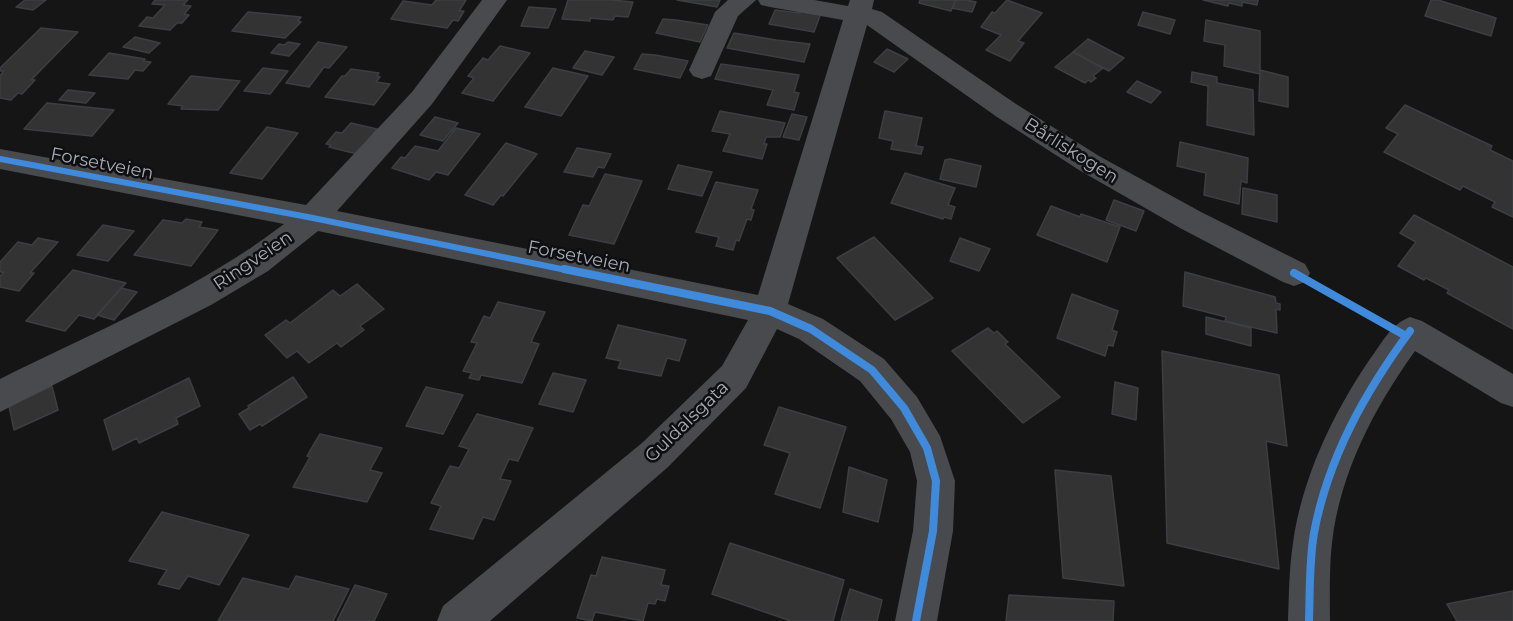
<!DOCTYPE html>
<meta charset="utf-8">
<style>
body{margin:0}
canvas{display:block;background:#151515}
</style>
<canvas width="1513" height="621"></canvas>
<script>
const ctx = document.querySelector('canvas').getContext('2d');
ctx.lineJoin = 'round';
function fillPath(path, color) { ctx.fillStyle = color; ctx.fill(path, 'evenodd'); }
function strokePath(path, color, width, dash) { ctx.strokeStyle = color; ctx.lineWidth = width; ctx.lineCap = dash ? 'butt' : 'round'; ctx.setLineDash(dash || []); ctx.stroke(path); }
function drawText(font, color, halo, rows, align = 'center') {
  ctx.font = font + ' Montserrat,sans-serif'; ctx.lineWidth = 5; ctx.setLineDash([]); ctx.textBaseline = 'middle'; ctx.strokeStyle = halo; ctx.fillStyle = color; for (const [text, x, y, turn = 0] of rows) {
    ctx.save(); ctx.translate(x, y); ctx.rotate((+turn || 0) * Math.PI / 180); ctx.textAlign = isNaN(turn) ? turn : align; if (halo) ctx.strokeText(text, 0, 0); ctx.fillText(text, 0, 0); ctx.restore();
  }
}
const building = new Path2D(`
 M25 0H46L33 10 16 7Z
 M155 0H188L183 5 191 6 184 14 189 15 182 23H177L170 30 139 26 147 17 153 18 165 5 152 4Z
 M436 0H466L459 11H464L458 21 453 20 447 28 391 19 403 1 432 5Z
 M568 0H611L633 2 628 17 615 16 613 20 590 18V21L562 19Z
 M677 0H720L717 7Z
 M920 0H956L951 11 919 3Z
 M956 0H966L976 2 972 12 952 8Z
 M1007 0 1042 13 1018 41 1024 43 1010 61 986 50 1001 35 981 27 992 12 995 13Z
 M1203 0H1258L1257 5 1242 2V6L1229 3 1228 6Z
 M1431 0H1438L1496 18 1491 36 1425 16Z
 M529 7 556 9 548 28 521 26Z
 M775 10 800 13 801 10 821 13 814 32 769 24Z
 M248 12 301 17 298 21 301 22 285 38 232 31Z
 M1143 12 1175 20 1170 34 1138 25Z
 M663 19 676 20 708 25 700 42 656 33Z
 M1206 20 1260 31V74L1224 66 1225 45 1204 41Z
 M41 28 78 32 31 80H35L22 94 18 93 11 100 0 98V76L4 71H0V68Z
 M734 33 776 40 810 44 804 62 727 48Z
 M135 37 160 43 149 53 123 47Z
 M1088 39 1124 58 1109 71 1073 52Z
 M288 42 300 44 289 56 271 53 279 44 284 45Z
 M318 42 347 47 329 68 324 67 309 87 286 83Z
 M500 46 530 53 493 101 462 93 474 78 468 76 483 58 488 60Z
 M887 49 908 59 894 72 874 62Z
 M585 51 614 57 602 75 573 68Z
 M1073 52 1103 68 1093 76 1096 78 1091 82 1088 80 1085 83 1055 67Z
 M109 53 145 59 143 61 151 62 143 71 135 70 128 79 89 75Z
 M642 54 655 55 688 61 680 78 634 69Z
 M721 64 799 75 794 92 799 93 794 110 767 105 773 90 715 79Z
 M263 68 288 71 270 94 244 91Z
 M553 68 588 76 561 116 525 107Z
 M351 69 379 73 377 76 380 77 376 82 390 84 374 105 325 97 342 76H345Z
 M1260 70 1288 77V107L1259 101Z
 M1192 72 1217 77V83L1253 90 1254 135 1207 125 1208 86 1191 82Z
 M191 76 240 81 218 110 181 109 183 106 168 104Z
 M1137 81 1161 92 1151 103 1127 92Z
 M68 90 95 93 86 103 59 100Z
 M47 103 114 110 92 136 24 129Z
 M1405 105 1492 146 1490 150 1513 161V217L1492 207 1495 202 1463 186 1460 190 1384 152 1398 134 1386 128Z
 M720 111 785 123 780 137H766L764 144H767L762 159 723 151 730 134 712 131Z
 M885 111 922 118 916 146 923 147 921 154 891 149 893 141 879 138Z
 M792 114 807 117 799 140 783 137Z
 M435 117 458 123 443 141 420 135Z
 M351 123 377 129 357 154 329 147 331 145 326 144 336 132 342 133Z
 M267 127 298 133 262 179 230 173Z
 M456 128 480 134 448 175 436 172 429 180 392 168 401 157 405 158 415 146 438 151Z
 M1180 142 1248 158 1247 183 1241 181 1239 204 1204 195 1206 173 1177 166Z
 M506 143 537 154 503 196 501 195 493 205 465 195Z
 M577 148 611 154 604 168 598 167 593 177 564 172Z
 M950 159 981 166 976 187 940 179 945 160Z
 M678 165 712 172 702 196 668 189Z
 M905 173 955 188 948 205 955 207 951 219 944 217 943 219 891 203Z
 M605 174 642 181 614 244 569 235 583 205 589 206Z
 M716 182 758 190 751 209 754 210 751 220 747 219 739 241 736 240 733 250 716 246 719 237 696 232Z
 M1243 188 1277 195V222L1242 214Z
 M1114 200 1144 211 1136 231 1106 220Z
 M1051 206 1080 217 1081 214 1120 227 1107 262 1037 235Z
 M1414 215 1513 267V329L1447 293 1449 290 1426 278 1424 280 1398 266 1416 242 1400 233Z
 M186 219 202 222 199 227 218 230 191 266 134 255 163 220 182 223Z
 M103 225 134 231 108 261 77 255Z
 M874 237 933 298 895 320 837 258Z
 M38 238 58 242 30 273H34L19 291 0 287V276L4 272H0V262L18 242 32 245Z
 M960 238 990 249 979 271 950 261Z
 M73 270 126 283 94 319 79 315 65 331 26 321Z
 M1185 272 1275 297 1276 303 1280 304V310L1276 309 1277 333 1225 321 1226 317 1183 306Z
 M357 284 384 309 360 326 364 330 341 347 337 343 309 363 297 351 287 358 265 335 286 320 290 323 333 290 340 296Z
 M121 288 137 292 114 320 97 315Z
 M1072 294 1118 311 1112 330 1117 332 1113 346 1108 345 1105 356 1057 338Z
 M498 302 545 312 531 342 539 344 522 383 481 375 479 380 469 378 472 373 463 371 477 343 471 342 484 316 490 318Z
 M1206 317 1251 328V346L1206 334Z
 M618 325 686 340 679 361 667 358 661 376 618 368 621 361 606 358Z
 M988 328 994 333 997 331 1008 342 1005 344 1060 397 1023 423 952 351Z
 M1162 351 1279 375 1287 446 1266 441 1279 569 1167 543Z
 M553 373 586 380 573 412 539 404Z
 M293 377 307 397 262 426 260 424 250 430 239 414 249 408 248 406Z
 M189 378 200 406 176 418 178 424 139 443 137 438 113 450 104 420Z
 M1115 382 1138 388 1136 420 1112 414Z
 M52 386 58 410 14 430 9 406Z
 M426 387 463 395 443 434 406 426Z
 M779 407 846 427 820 508 775 494 790 453 764 445Z
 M477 414 533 428 518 461 509 459 500 479 511 481 494 520 483 517 473 539 430 529 441 506 431 503 450 466 459 468 469 449 459 446Z
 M320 434 382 448 370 470 382 473 367 502 293 487 310 457 307 456Z
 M849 467 887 480 878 522 843 512Z
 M1055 470 1111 476 1124 586 1063 578Z
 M162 512 249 535 219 585 188 576 179 589 158 584 167 570 129 561Z
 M730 543 844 580 833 621H791L712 594Z
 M602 557 665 570 661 585 669 586 665 601 657 599 655 604 648 603 643 621 595 612 592 621 577 618 591 575 596 576Z
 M296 576 349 589 333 621H218L243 578 289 589Z
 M355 585 387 594 374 621H337Z
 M850 589 882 600 877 621H841Z
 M1513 591V621H1457L1447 604Z
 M1009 595 1114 601 1113 621H1006Z`);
fillPath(building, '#333334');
strokePath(building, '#3d3e41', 1.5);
fillPath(new Path2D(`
 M482 0H507L432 104 337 211 758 295 843 20 770 7 761 5 758 0H814L848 6 850 0H874L872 9 882 12 1016 104 1099 156 1201 212 1305 264 1310 273 1305 282 1294 286 1283 282 1180 228 1079 170 997 117 867 25 788 304 823 319 884 359 917 397 940 436 955 481 953 531 937 621H895L913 531 917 481 910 452 891 419 860 381 799 339 777 329 746 388 668 467 490 621H437L443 606 642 443 722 366 748 320 318 231 268 271 211 305 0 412V379C96 331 198 290 284 224L0 169V149L306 205 412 92Z
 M728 0H756L738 16 711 76 702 79 693 76 689 70 715 12Z
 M1410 317 1422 321 1513 374V407L1501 403 1415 351C1374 408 1340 473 1332 543 1329 569 1330 595 1330 621H1288C1289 595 1289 569 1293 543 1302 478 1333 413 1370 359 1382 343 1391 324 1410 317Z`), '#494a4e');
strokePath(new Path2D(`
 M0 159 313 218 571 271`), '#408adc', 6);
strokePath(new Path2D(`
 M564 269 770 311 811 329 872 370 904 408 927 448 936 481 933 531 916 621
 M1294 273 1406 336
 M1309 621C1310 592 1309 562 1314 533 1328 458 1365 392 1410 331`), '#408adc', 8);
drawText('18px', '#a6abb6', '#0f0f11', [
 ["Bårliskogen",1071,151,32],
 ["Forsetveien",102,164,11],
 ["Forsetveien",579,257,11],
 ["Ringveien",253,261,-34],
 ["Guldalsgata",687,422,-44]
]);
</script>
